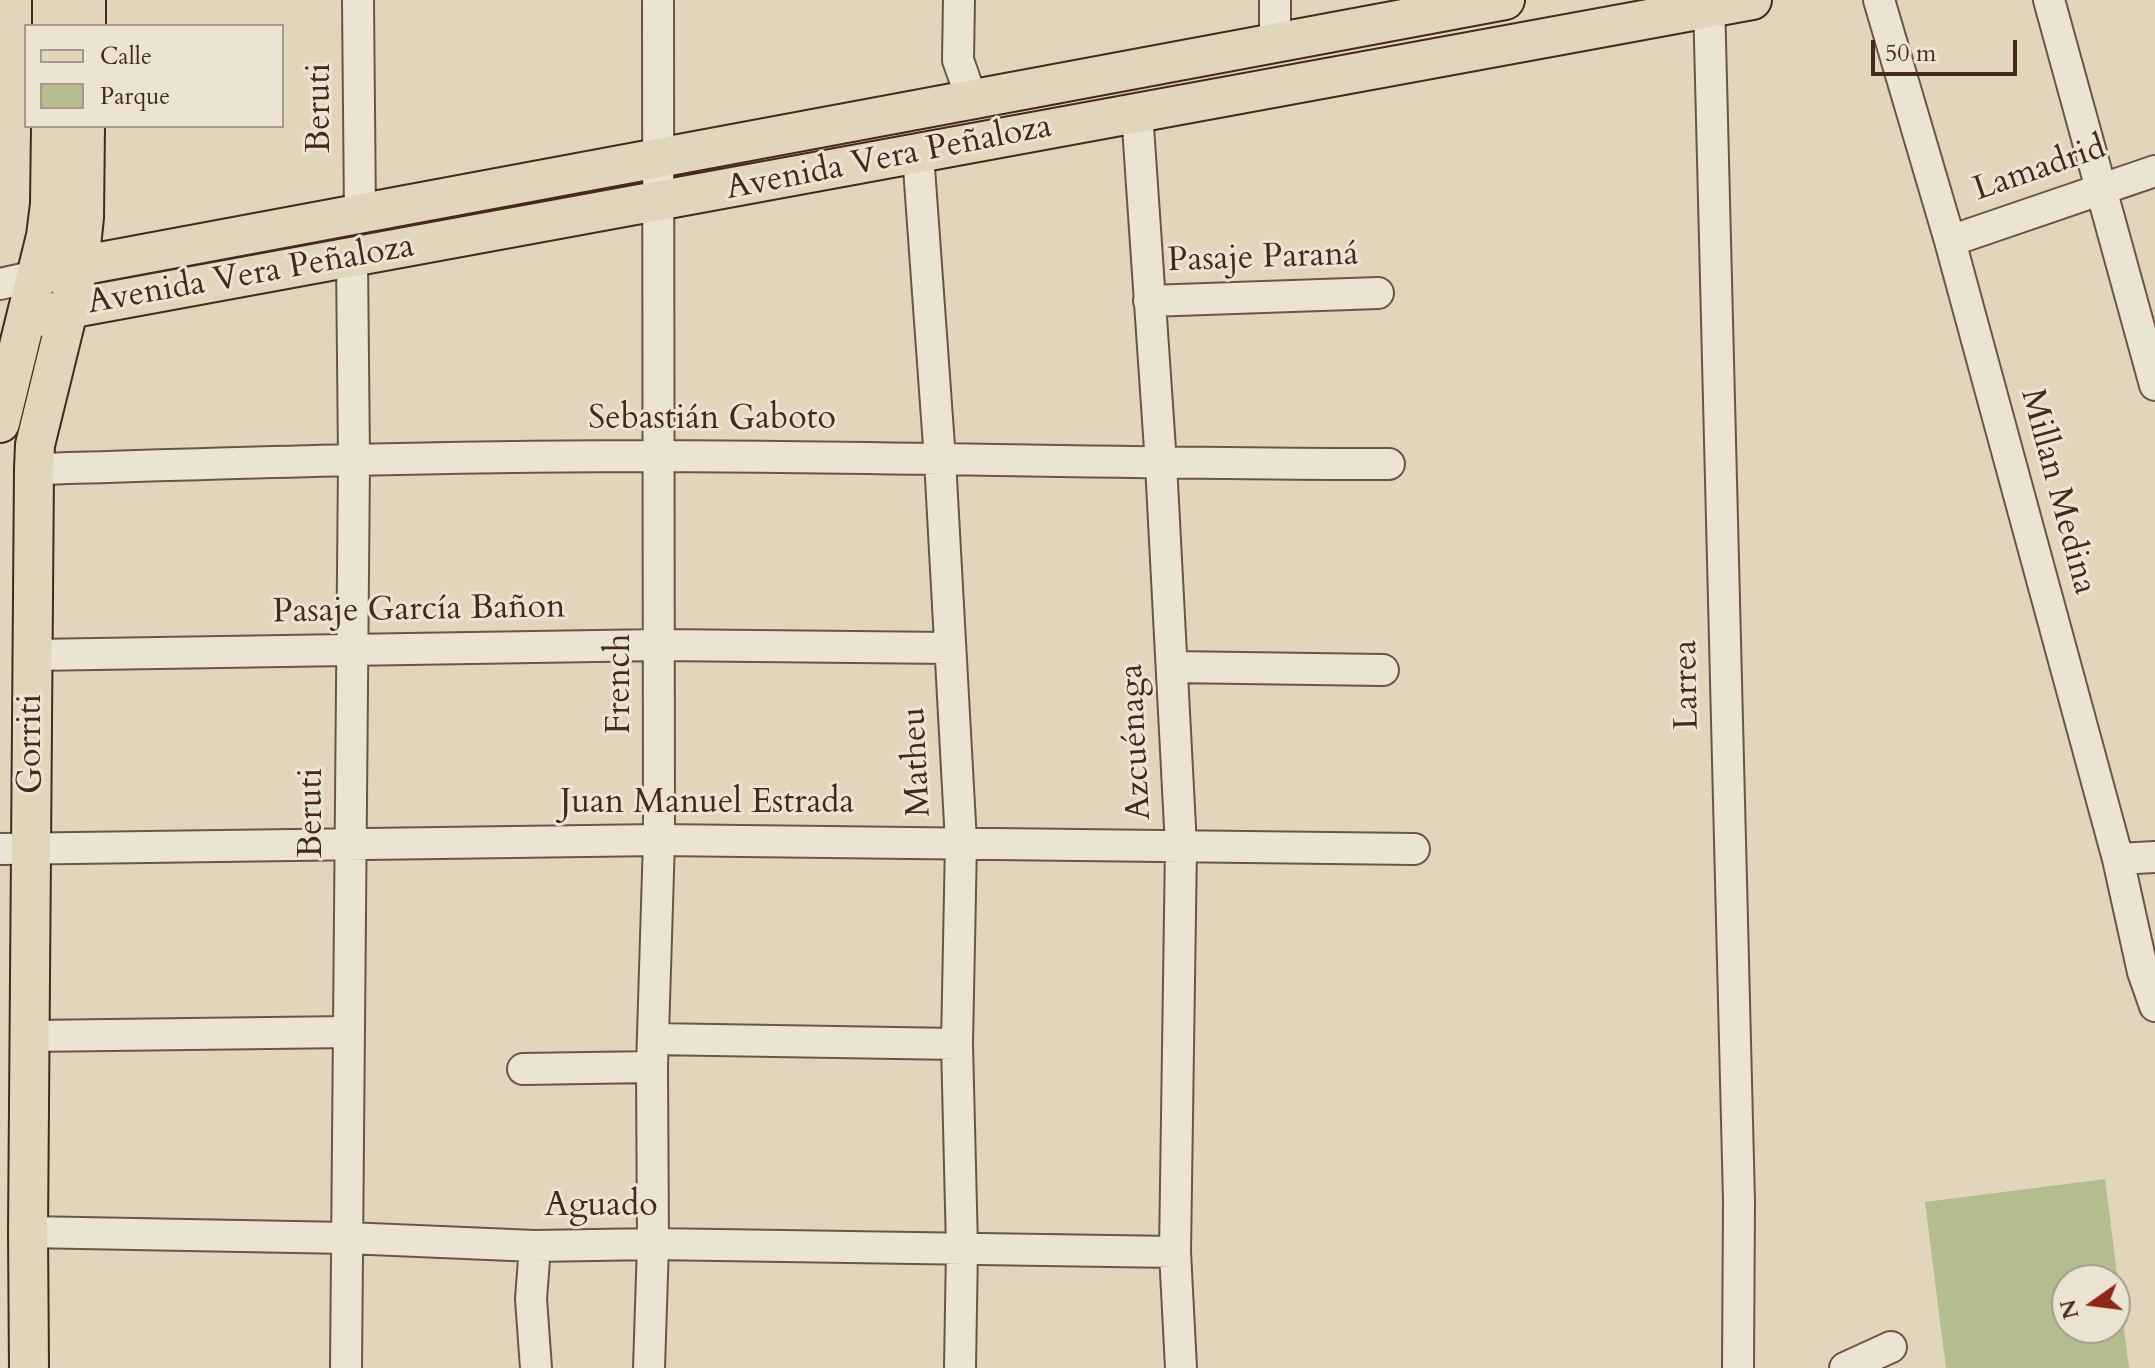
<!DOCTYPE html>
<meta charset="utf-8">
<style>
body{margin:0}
#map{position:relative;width:2155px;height:1368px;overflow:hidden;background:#e1d6bc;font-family:Cardo,serif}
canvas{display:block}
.legend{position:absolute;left:24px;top:24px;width:260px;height:104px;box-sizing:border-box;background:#ece4d3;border:2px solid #a9998b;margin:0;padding:10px 14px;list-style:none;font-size:24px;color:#45291e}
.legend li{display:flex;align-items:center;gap:16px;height:40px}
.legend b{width:40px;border:2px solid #a9998b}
.north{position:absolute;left:2051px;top:1264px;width:80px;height:80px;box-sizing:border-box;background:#ece4d3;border:2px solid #a9998b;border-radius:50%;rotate:256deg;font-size:22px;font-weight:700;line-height:32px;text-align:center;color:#45291e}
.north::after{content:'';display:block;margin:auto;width:28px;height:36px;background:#8f2418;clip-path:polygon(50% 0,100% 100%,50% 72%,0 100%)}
.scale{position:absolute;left:1871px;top:40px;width:146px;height:36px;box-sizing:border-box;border:4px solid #45291e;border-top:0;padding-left:10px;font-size:24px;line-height:28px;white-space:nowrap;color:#45291e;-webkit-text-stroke:6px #ece4d3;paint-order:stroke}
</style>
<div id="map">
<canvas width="2155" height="1368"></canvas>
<ul class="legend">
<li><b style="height:10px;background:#e1d6bc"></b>Calle</li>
<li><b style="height:22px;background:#b4bd8f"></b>Parque</li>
</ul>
<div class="north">N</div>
<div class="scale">50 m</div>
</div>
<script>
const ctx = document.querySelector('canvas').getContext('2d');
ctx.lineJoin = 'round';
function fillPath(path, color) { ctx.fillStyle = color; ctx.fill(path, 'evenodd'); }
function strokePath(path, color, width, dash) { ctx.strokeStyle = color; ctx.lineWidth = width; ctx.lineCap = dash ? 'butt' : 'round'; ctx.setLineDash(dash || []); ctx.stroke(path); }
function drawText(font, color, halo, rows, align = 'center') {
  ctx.font = font + ' Cardo,serif'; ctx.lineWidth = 6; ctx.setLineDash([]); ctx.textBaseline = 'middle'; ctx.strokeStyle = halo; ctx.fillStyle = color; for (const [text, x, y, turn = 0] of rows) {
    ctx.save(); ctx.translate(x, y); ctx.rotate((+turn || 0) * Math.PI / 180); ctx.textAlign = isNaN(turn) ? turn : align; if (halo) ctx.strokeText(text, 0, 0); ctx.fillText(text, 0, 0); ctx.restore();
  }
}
fillPath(new Path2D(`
 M2105 1179 2129 1368H1946L1925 1202ZM2067 1280H2115V1328H2067Z`), '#b4bd8f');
const minor = new Path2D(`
 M358 0 360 215
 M959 0 958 60 972 100
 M1275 0V43
 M1709 0 1739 1201 1738 1368
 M1879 0 1950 241 2118 859 2143 972 2155 1006
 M2049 0 2155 385
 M1137 112 1161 464 1181 846 1175 1252 1181 1368
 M918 154 940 460 961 842 957 1044 962 1248 960 1368
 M1950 241 2155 171
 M0 284 36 276
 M1149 301 1378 293
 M34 469C243 463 451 456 660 456 903 457 1146 464 1389 464
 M33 655 659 645 950 648
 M1172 667 1383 670
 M0 849 659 840 1414 849
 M2118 859 2155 857
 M30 1036 349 1032
 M653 1039 957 1044
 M523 1069 652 1067
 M28 1232 347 1238 535 1246 653 1244 1175 1252
 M535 1246 531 1299 536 1368
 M346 1368 354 460 352 258
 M649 1368 653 1244 652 1067 659 840 658 0
 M1845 1368 1891 1347`);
const major = new Path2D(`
 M52 0V26
 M86 26V0
 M36 276 79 266 1505 0
 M26 320 68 309 1752 0
 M0 423 46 236 50 204 51 126
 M29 1368 28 1232 34 469 35 445 79 266 84 217 85 126`);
strokePath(minor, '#6c5446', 34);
strokePath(major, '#45291e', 42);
strokePath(minor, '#ece4d3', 30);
strokePath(major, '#e1d6bc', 38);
drawText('34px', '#45291e', '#ece4d3', [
 ["Beruti",321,108,-90],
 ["Avenida Vera Peñaloza",889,159,-11],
 ["Lamadrid",2040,170,-19],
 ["Pasaje Paraná",1263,259,-2],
 ["Avenida Vera Peñaloza",251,276,-10],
 ["Sebastián Gaboto",712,420],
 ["Millan Medina",2057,492,75],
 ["Pasaje García Bañon",419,611,-1],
 ["French",621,684,-90],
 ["Larrea",1688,685,-91],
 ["Azcuénaga",1137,742,-93],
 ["Gorriti",32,744,-90],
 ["Matheu",918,762,-93],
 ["Juan Manuel Estrada",707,804],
 ["Beruti",313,813,-90],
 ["Aguado",601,1207]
]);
</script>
